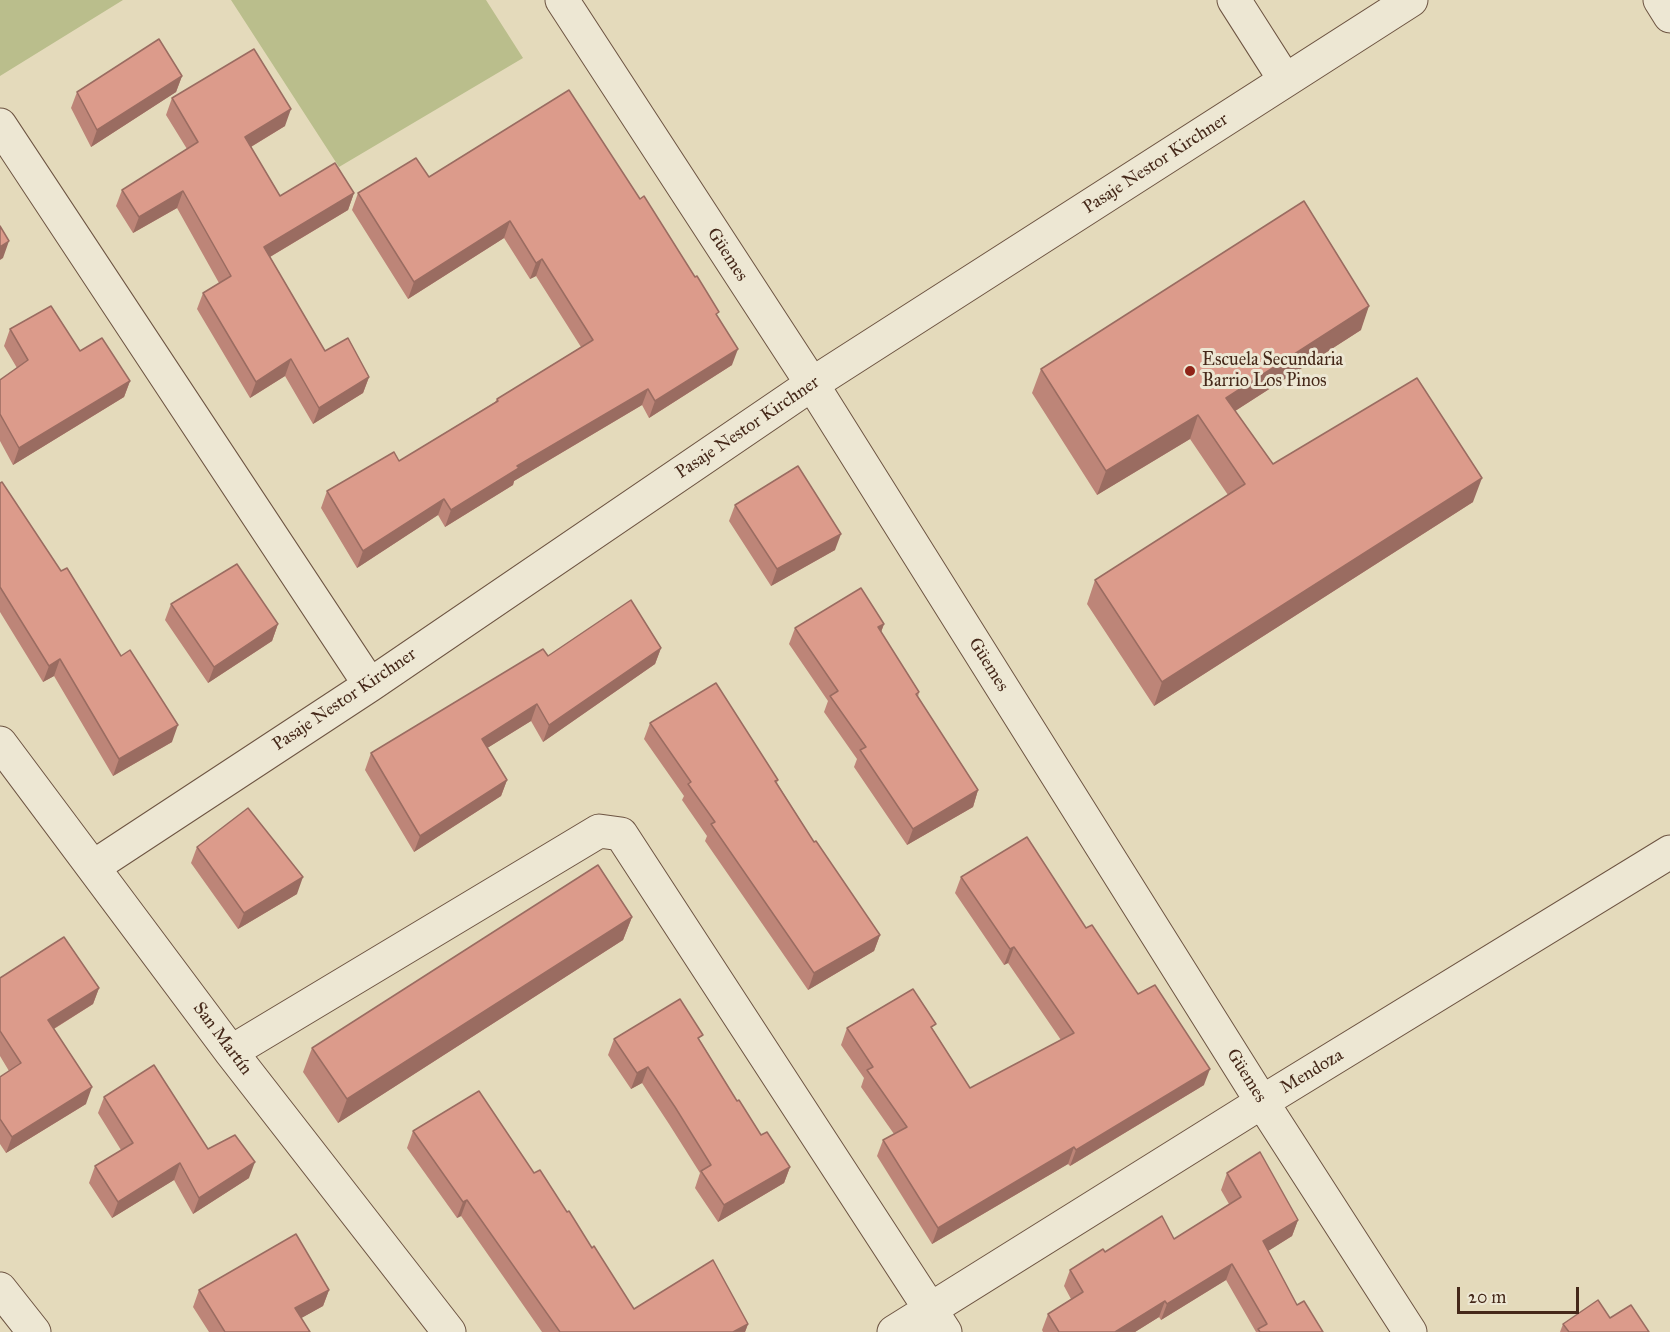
<!DOCTYPE html>
<meta charset="utf-8">
<style>
body{margin:0}
#map{position:relative;width:1670px;height:1332px;overflow:hidden;background:#e4dabb;font-family:"IM FELL Great Primer",serif}
canvas{display:block}
.scale{position:absolute;left:1457px;top:1287px;width:122px;height:27px;box-sizing:border-box;border:3px solid #452819;border-top:0;padding-left:8px;font-size:18px;line-height:21px;white-space:nowrap;color:#452819;-webkit-text-stroke:4px #ede7d3;paint-order:stroke}
</style>
<div id="map">
<canvas width="1670" height="1332"></canvas>
<div class="scale">20 m</div>
</div>
<script>
const ctx = document.querySelector('canvas').getContext('2d');
ctx.lineJoin = 'round';
function fillPath(path, color) { ctx.fillStyle = color; ctx.fill(path, 'evenodd'); }
function strokePath(path, color, width, dash) { ctx.strokeStyle = color; ctx.lineWidth = width; ctx.lineCap = dash ? 'butt' : 'round'; ctx.setLineDash(dash || []); ctx.stroke(path); }
function drawText(font, color, halo, rows, align = 'center') {
  ctx.font = font + ' "IM FELL Great Primer",serif'; ctx.lineWidth = 6; ctx.setLineDash([]); ctx.textBaseline = 'middle'; ctx.strokeStyle = halo; ctx.fillStyle = color; for (const [text, x, y, turn = 0] of rows) {
    ctx.save(); ctx.translate(x, y); ctx.rotate((+turn || 0) * Math.PI / 180); ctx.textAlign = isNaN(turn) ? turn : align; if (halo) ctx.strokeText(text, 0, 0); ctx.fillText(text, 0, 0); ctx.restore();
  }
}
fillPath(new Path2D(`
 M0 0H123L0 76Z
 M231 0H486L523 58 339 167Z`), '#babe8c');
const minor = new Path2D(`
 M562 0 812 384 1262 1102 1410 1332
 M1234 0 1285 80
 M1660 0 1670 16
 M0 125 370 685
 M0 743 231 1052 449 1332
 M93 867 370 685 812 384 1411 0
 M231 1052 599 831 621 834 945 1332
 M0 1289 34 1332
 M894 1332 1262 1102 1670 852`);
strokePath(minor, '#6d5442', 35);
strokePath(minor, '#ede7d3', 33);
fillPath(new Path2D(`
 M182 76 176 92 91 147 71 108 77 92Z
 M172 98 285 126 251 147 280 196 354 193 348 210 270 257 325 351 369 377 363 393 313 424 285 376 250 398 197 309 203 293 219 283 177 208 133 233 116 206 122 190 187 149 166 115Z
 M429 177 640 199 717 316 732 365 649 418 642 405 514 481 513 485 445 527 438 515 357 568 321 508 327 491 399 461 495 402 497 399 581 347 536 276 530 279 504 238 408 299 352 210 358 193Z
 M10 329 80 351 130 381 124 397 13 465 0 441V380L17 368 4 346Z
 M1361 330 1235 411 1273 464 1473 502 1154 706 1087 604 1095 580 1228 495 1190 439 1097 495 1032 393 1041 369Z
 M0 483 172 742 113 776 54 676 43 682 0 612Z
 M735 505 835 550 771 586 729 521Z
 M171 604 278 624 272 641 208 683 165 620Z
 M884 624 881 632 919 692 918 697 978 790 973 807 907 845 854 767 857 759 824 712 828 701 789 644 795 628Z
 M661 648 655 664 543 742 531 721 487 748 507 780 501 796 414 852 365 770 371 753 548 656Z
 M650 723 778 780 777 783 814 842 880 935 874 951 808 990 705 841 707 836 682 800 684 796 644 739Z
 M197 847 297 894 238 929 191 863Z
 M961 877 1086 928 1138 994 1204 1085 1070 1166 1068 1164 932 1244 877 1156 883 1140 894 1134 861 1087 864 1078 841 1045 847 1028 934 1031 970 1088 1061 1040 1008 963 1004 965 955 893Z
 M632 917 623 940 338 1123 303 1072 312 1048Z
 M0 978 99 988 93 1004 54 1029 86 1104 6 1153 0 1144V1077L9 1071 0 1056Z
 M614 1039 701 1042 737 1101 761 1135 790 1167 784 1183 718 1222 695 1188 700 1173 669 1124 642 1083 631 1089 608 1055Z
 M104 1097 208 1149 249 1178 193 1214 174 1180 112 1218 89 1183 95 1166 121 1150 98 1113Z
 M413 1131 534 1173 567 1212 634 1309 748 1324 745 1332H542L461 1216 457 1218 407 1148Z
 M1227 1173 1298 1220 1292 1236 1268 1251 1297 1305 1323 1332H1256L1226 1280 1161 1320 1159 1317 1135 1332H1043L1042 1330 1048 1314 1071 1299 1064 1286 1070 1270 1105 1252 1174 1239 1229 1204 1221 1190Z
 M199 1290H329L323 1306 301 1318 310 1332H209L193 1307Z
 M1610 1318 1649 1332H1560L1563 1324Z`), '#bd8578');
fillPath(new Path2D(`
 M182 76 176 92 91 147 97 130Z
 M291 109 285 126 239 154 245 137Z
 M183 191 177 208 133 233 139 217Z
 M354 193 348 210 258 264 264 247Z
 M510 221 504 238 408 299 414 282Z
 M9 241 3 258 0 260V247Z
 M542 259 536 276 530 279 536 263Z
 M1369 306 1361 330 1218 422 1226 398Z
 M738 349 732 365 649 418 655 401Z
 M291 359 285 376 250 398 256 382Z
 M369 377 363 393 313 424 319 408Z
 M130 381 124 397 13 465 19 448Z
 M648 389 642 405 514 481 513 485 445 527 451 510 517 466Z
 M1198 415 1190 439 1097 495 1106 471Z
 M1482 478 1473 502 1154 706 1162 682Z
 M444 499 438 515 357 568 363 551Z
 M841 534 835 550 771 586 777 569Z
 M278 624 272 641 208 683 214 667Z
 M884 624 878 640V627Z
 M661 648 655 664 543 742 549 725Z
 M60 659 54 676 43 682 49 666Z
 M537 704 531 721 476 755 482 739Z
 M178 725 172 742 113 776 119 759Z
 M507 780 501 796 414 852 420 836Z
 M978 790 973 807 907 845 913 829Z
 M303 877 297 894 238 929 244 913Z
 M632 917 623 940 338 1123 347 1099Z
 M880 935 874 951 808 990 814 973Z
 M1014 947 1008 963 1004 965 1010 949Z
 M99 988 93 1004 42 1036 48 1020Z
 M648 1067 642 1083 631 1089 637 1073Z
 M1210 1069 1204 1085 1070 1166 1076 1150Z
 M92 1087 86 1104 6 1153 12 1137Z
 M1074 1147 1068 1164 932 1244 938 1228Z
 M255 1162 249 1178 193 1214 199 1198Z
 M180 1163 174 1180 112 1218 118 1202Z
 M790 1167 784 1183 718 1222 724 1205Z
 M467 1200 461 1216 457 1218 463 1202Z
 M1298 1220 1292 1236 1257 1258 1263 1241Z
 M1232 1264 1226 1280 1161 1320 1167 1304Z
 M329 1290 323 1306 289 1325 295 1308Z
 M1165 1301 1159 1317 1135 1332H1115Z
 M748 1324 745 1332H733Z`), '#9a6c61');
const building = new Path2D(`
 M159 39 182 76 97 130 77 92Z
 M254 49 291 109 245 137 280 196 335 163 354 193 264 247 325 351 348 338 369 377 319 408 291 359 256 382 203 293 231 276 183 191 139 217 122 190 198 142 172 98Z
 M569 90 640 199 644 196 695 277 697 276 719 312 716 314 738 349 655 401 648 389 517 466 519 468 451 510 444 499 363 551 327 491 394 452 399 461 498 401 497 399 593 340 542 259 536 263 510 221 414 282 358 193 416 158 429 177Z
 M1304 201 1369 306 1226 398 1273 464 1417 378 1482 478 1162 682 1095 580 1245 484 1198 415 1106 471 1041 369Z
 M0 226 9 241 0 247Z
 M51 306 80 351 102 338 130 381 19 448 0 414V380L28 360 10 329Z
 M798 466 841 534 777 569 735 505Z
 M2 482 61 571 67 568 121 656 130 650 178 725 119 759 60 659 49 666 0 587V483Z
 M237 564 278 624 214 667 171 604Z
 M861 588 884 624 878 627 919 692 916 694 978 790 913 829 860 750 866 747 830 696 838 691 795 628Z
 M631 600 661 648 549 725 537 704 482 739 507 780 420 836 371 753 543 649 548 656Z
 M716 683 778 780 775 781 814 842 816 841 880 935 814 973 711 824 715 822 688 784 691 782 650 723Z
 M248 808 303 877 244 913 197 847Z
 M1027 837 1086 928 1092 925 1138 994 1155 985 1210 1069 1076 1150 1074 1147 938 1228 883 1140 907 1127 867 1070 873 1067 847 1028 913 989 936 1024 931 1027 970 1088 1074 1033 1014 947 1010 949 961 877Z
 M598 865 632 917 347 1099 312 1048Z
 M64 937 99 988 48 1020 92 1087 12 1137 0 1119V1077L21 1063 0 1031V978Z
 M680 999 703 1035 698 1038 737 1101 739 1100 761 1135 767 1132 790 1167 724 1205 701 1171 711 1165 675 1107 648 1067 637 1073 614 1039Z
 M154 1065 208 1149 235 1135 255 1162 199 1198 180 1163 118 1202 95 1166 133 1143 104 1097Z
 M479 1091 534 1173 540 1170 567 1212 569 1211 592 1248 594 1246 634 1309 713 1260 748 1324 733 1332H560L467 1200 463 1202 413 1131Z
 M1260 1152 1298 1220 1263 1241 1297 1305 1304 1301 1323 1332H1260L1258 1329 1267 1324 1232 1264 1167 1304 1165 1301 1115 1332H1059L1048 1314 1083 1292 1070 1270 1103 1249 1105 1252 1162 1216 1174 1239 1241 1197 1227 1173Z
 M296 1234 329 1290 295 1308 310 1332H225L199 1290Z
 M1598 1300 1610 1318 1631 1305 1649 1332H1569L1563 1324Z`);
fillPath(building, '#dc9b8b');
strokePath(building, '#9a6c61', 1.5);
for (const [x, y, r, color] of [
 [1190,371,6,"#8f2418"]
]) { const dot = new Path2D(); dot.arc(x, y, r, 0, 2 * Math.PI); ctx.fillStyle = color; ctx.fill(dot); strokePath(dot, '#ede7d3', 2); }
drawText('18px', '#452819', '#ede7d3', [
 ["Pasaje Nestor Kirchner",1156,164,-33],
 ["Güemes",727,255,57],
 ["Pasaje Nestor Kirchner",748,428,-34],
 ["Güemes",988,665,58],
 ["Pasaje Nestor Kirchner",345,700,-34],
 ["San Martín",222,1039,53],
 ["Mendoza",1312,1072,-31],
 ["Güemes",1246,1076,58]
]);
drawText('18px', '#452819', '#ede7d3', [
 ["Escuela Secundaria",1202,361],
 ["Barrio Los Pinos",1202,382]
], 'left');
</script>
